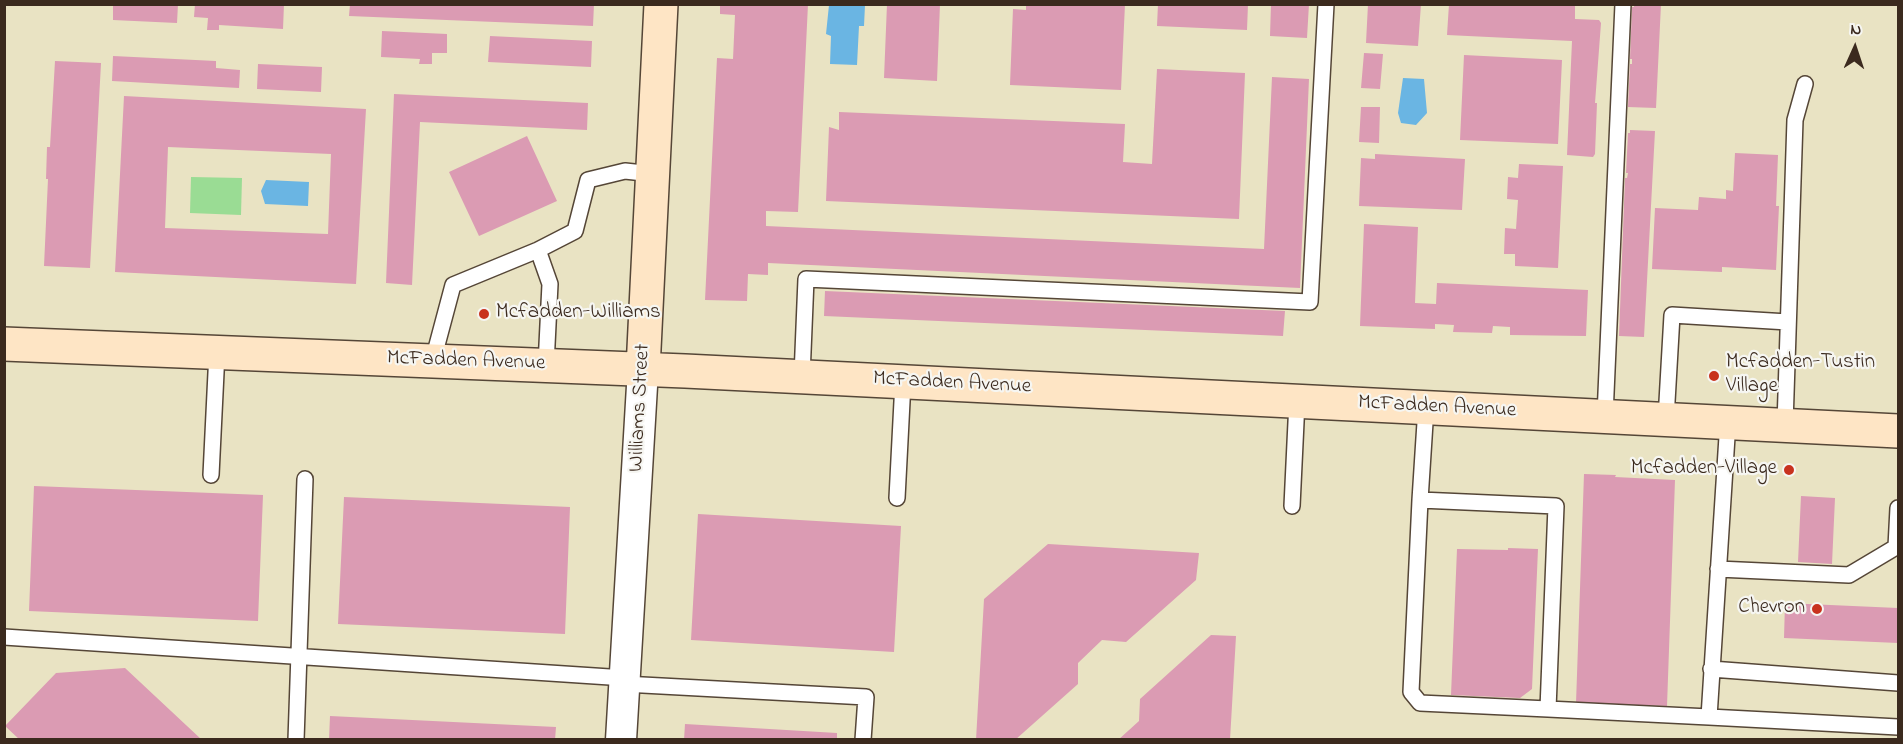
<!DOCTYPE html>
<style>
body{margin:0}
#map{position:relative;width:1903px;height:744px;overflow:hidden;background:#e9e3c3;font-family:"Indie Flower",sans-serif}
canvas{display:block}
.frame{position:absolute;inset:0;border:6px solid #3b2a1e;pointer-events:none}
.north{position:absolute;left:1825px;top:18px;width:60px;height:60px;-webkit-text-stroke:4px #f6f6f2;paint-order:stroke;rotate:3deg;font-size:16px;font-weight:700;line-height:24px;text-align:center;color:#3b2a1e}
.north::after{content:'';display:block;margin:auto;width:21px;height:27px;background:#3b2a1e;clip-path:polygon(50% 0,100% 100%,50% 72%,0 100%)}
</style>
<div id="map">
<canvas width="1903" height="744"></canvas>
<div class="frame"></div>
<div class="north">N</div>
</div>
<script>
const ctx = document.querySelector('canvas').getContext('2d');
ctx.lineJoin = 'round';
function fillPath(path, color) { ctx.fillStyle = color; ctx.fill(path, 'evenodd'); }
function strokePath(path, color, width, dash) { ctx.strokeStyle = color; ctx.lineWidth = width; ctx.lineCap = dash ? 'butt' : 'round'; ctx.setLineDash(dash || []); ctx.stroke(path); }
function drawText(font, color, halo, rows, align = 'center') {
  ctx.font = font + ' "Indie Flower",sans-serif'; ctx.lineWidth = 4.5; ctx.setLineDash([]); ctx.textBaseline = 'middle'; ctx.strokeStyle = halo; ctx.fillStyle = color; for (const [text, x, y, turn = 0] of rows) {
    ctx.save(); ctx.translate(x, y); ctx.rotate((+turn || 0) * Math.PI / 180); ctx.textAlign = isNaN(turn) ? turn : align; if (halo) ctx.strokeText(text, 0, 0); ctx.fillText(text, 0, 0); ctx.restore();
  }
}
fillPath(new Path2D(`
 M191 177 242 178 241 215 190 213Z`), '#9adc94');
fillPath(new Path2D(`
 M829 5H865L864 26H859L857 65 830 64 831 36 826 34Z
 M1403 78 1424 79 1427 113 1416 125 1401 123 1398 113Z
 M266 180 309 182 308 206 265 204 261 191Z`), '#6ab5e3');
fillPath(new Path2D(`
 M113 4H178L177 23 113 20Z
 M195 4H284L283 29 219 25V30H207L208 18 194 17Z
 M350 4H594L593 26 349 16Z
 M720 4H808L798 212 766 211V226L1264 249 1272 77 1309 79 1300 288 768 263V275L748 274 747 301 705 300 717 58 733 59 735 15 720 14Z
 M887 4H940L937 81 884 78Z
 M1026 4H1125L1121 90 1010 85 1013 9 1026 10Z
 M1158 4H1248L1247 30 1157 26Z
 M1271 4H1309L1307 38 1270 36Z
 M1368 4H1421L1418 46 1366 43Z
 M1449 4H1575V19L1599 20 1601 23 1595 103H1597L1595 154 1593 157 1567 155 1572 41 1447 35Z
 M1634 4H1661L1656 108 1628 107 1630 64H1632V59H1630L1632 7H1634Z
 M382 31 447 34V53H432V64H419L420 59 381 57Z
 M490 36 592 41 591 67 488 62Z
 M1364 53 1383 54 1380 89 1361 88Z
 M1464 55 1562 60 1558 144 1460 140Z
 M113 56 216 61V68L240 70 239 88 112 81Z
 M55 61 101 63 90 268 44 266 48 179H46L47 147H50Z
 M258 64 322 67 321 92 257 89Z
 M1157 69 1245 73 1239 219 826 201 829 127 839 130V112L1125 124 1123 162 1152 164Z
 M394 94 588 103 587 130 420 122 412 285 386 283Z
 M124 96 366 109 356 284 115 272ZM168 147 331 154 328 234 165 228Z
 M1361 107H1380L1379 143 1359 142Z
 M1630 130 1655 131 1644 337 1619 336 1625 178H1627L1628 173H1626L1628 133H1630Z
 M527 136 557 201 479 236 449 172Z
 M1735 153 1778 155 1776 206H1779L1776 270 1722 267V272L1652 269 1655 208 1698 210 1699 197 1726 199V190L1733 191Z
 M1375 154 1465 159 1462 210 1359 206 1361 158 1375 159Z
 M1519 164 1563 166 1558 268 1515 266V254H1504L1505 228 1516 229 1518 200 1507 199 1508 177 1518 178Z
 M1364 224 1418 227 1415 303 1436 304 1437 283 1588 290 1586 336 1510 335V327L1493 326 1492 333 1453 332 1454 325 1435 324V329L1360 326Z
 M825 291 1285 311 1283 336 824 316Z
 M1584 474 1616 475 1615 477 1675 480 1667 706 1576 703Z
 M34 486 263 495 258 621 29 611Z
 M1801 496 1835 498 1832 564 1798 562Z
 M344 497 570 507 565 634 338 624Z
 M698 514 901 526 894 652 691 640Z
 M1048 544 1199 553 1196 580 1126 642 1102 640 1078 663V684L1015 740H976L984 599Z
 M1508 548 1538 549 1532 689 1520 698 1451 695 1457 549 1508 550Z
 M1785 603 1898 608V643L1784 638Z
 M1211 635 1236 636 1230 740H1118L1139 721 1140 699Z
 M125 668 202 740H20L5 726 56 673Z
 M330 716 556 727 555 740H329Z
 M685 724 837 733V740H684Z`), '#db9bb3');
const lane = new Path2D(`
 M538 250 550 284 546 365
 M433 360 453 285 538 250 575 231 588 180 625 171 653 174
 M802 376 806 279 1310 302 1326 4
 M1426 407 1420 500 1556 506 1548 709 1709 717 1728 421
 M1605 416 1623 4
 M1666 419 1672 315 1788 322
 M1785 424 1795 120 1805 84
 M211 475 217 352
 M897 498 903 382
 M1420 500 1411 692 1420 703 1548 709
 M1292 506 1297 401
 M1718 569 1849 575 1896 547 1898 508
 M4 637 625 678
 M1711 669 1898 683
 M624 684 866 697 863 740
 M1709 717 1898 727
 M296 740 305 479`);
const street = new Path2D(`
 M621 740 643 369`);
const secondary = new Path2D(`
 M4 344 685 371 1898 431
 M643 369 661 4`);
strokePath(lane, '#554637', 18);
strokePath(street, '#554637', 33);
strokePath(secondary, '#554637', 36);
strokePath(lane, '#fff', 15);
strokePath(street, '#fff', 30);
strokePath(secondary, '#fee5c5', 33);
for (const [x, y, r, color] of [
 [484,314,6,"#c8321e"],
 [1714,376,6,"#c8321e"],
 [1789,470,6,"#c8321e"],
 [1817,609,6,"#c8321e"]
]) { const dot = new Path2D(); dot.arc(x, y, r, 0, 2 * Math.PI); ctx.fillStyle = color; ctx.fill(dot); strokePath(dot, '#f6f6f2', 2); }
drawText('21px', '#3b2a1e', '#f6f6f2', [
 ["Mcfadden-Williams",496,314],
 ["Mcfadden-Tustin",1726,364],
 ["Village",1726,388],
 ["Mcfadden-Village",1777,470,"right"],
 ["Chevron",1805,609,"right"]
], 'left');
drawText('21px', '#3b2a1e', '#f6f6f2', [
 ["McFadden Avenue",466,362,2],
 ["McFadden Avenue",952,384,3],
 ["Williams Street",641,408,-87],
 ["McFadden Avenue",1437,408,3]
]);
</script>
